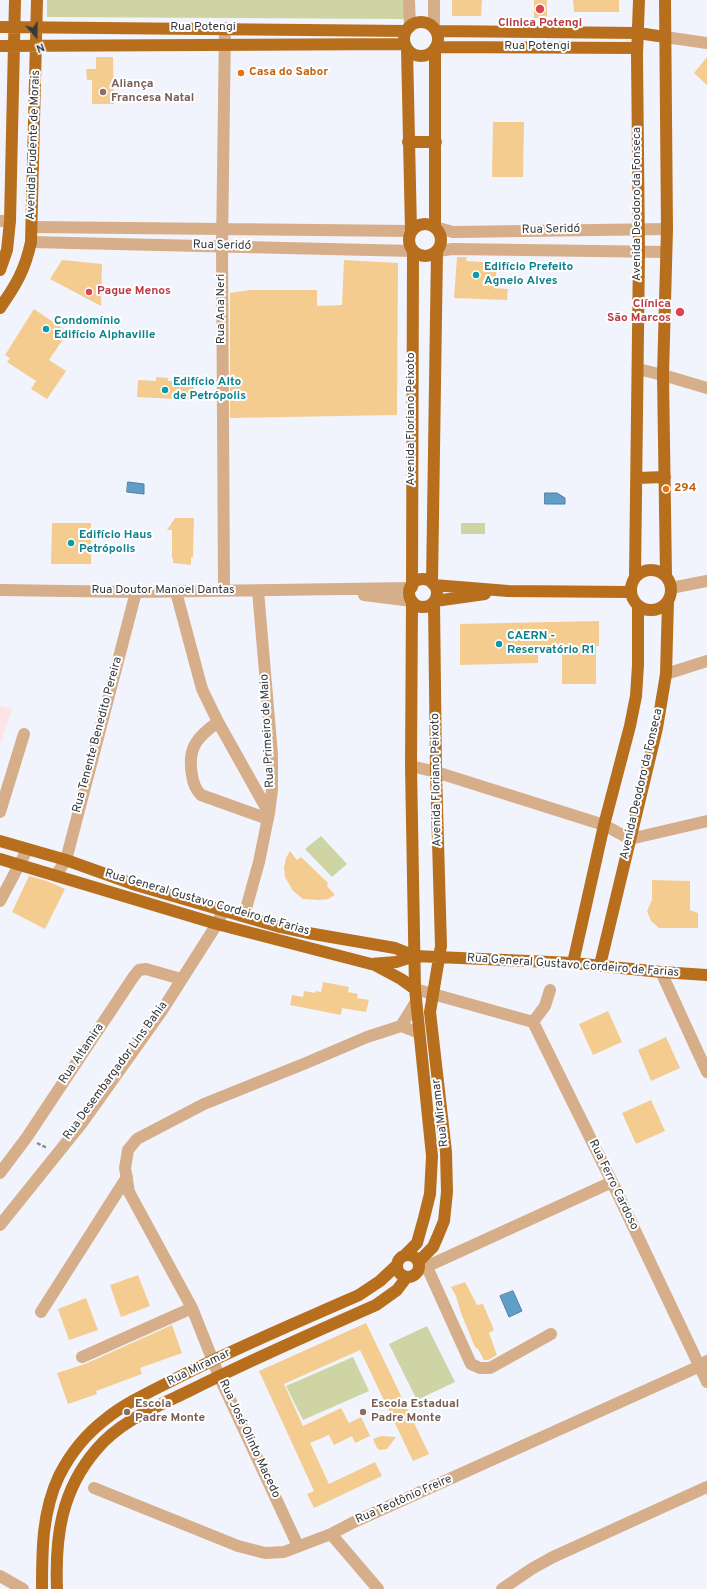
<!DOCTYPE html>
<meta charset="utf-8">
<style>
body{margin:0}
#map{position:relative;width:707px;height:1589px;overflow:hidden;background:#f1f4fd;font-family:Overpass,sans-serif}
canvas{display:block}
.north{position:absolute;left:16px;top:16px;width:40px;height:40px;-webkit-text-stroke:3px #fff;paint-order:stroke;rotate:160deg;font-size:11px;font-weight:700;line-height:16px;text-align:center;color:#36383c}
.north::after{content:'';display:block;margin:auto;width:14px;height:18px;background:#36383c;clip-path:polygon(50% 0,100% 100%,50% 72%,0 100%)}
</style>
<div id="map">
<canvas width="707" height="1589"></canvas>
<div class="north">N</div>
</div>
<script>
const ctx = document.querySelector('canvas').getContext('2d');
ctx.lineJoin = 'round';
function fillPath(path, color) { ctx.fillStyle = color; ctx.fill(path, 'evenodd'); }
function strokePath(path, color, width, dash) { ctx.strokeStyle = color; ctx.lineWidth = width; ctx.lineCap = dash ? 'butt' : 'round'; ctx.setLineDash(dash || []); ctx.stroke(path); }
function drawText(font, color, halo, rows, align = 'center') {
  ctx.font = font + ' Overpass,sans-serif'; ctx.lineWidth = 4; ctx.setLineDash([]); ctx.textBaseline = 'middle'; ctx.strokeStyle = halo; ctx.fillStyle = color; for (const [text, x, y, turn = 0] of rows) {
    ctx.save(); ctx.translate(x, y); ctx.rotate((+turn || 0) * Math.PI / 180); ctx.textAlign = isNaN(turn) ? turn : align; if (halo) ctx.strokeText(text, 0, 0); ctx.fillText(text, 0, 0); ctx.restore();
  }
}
fillPath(new Path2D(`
 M0 706 12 709 0 744Z`), '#fee3e6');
fillPath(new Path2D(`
 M47 0H404V19L47 17Z
 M461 523H485V534H461Z
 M321 836 347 864 332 877 305 849Z
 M427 1326 455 1382 417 1400 389 1344Z
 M353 1357 369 1391 303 1420 286 1386Z`), '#ced4a4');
const water = new Path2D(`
 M128 482 144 484V494L127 492Z
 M545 493H557L565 498V504H545Z
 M513 1291 522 1311 509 1317 500 1296Z`);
fillPath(water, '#5f9ec8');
strokePath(water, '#537f9e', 1);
fillPath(new Path2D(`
 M452 0H482L481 16H452Z
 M534 0H547V18H534Z
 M573 0H619V12H574Z
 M96 57H113L114 104H92V80H87L86 69H96Z
 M707 57V85L694 73Z
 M493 122H524L523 177H492Z
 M457 257H467L466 261 497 263 495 288 508 289 507 300 454 298Z
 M62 260 102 264 101 306 50 279Z
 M344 260 398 263 397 415 230 418V293L250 290H317V306L342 305Z
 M34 309 68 332 49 360 66 371 47 399 31 389 36 381 7 362 10 358 5 355Z
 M156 377 168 378V381L194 382 193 400 137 397 138 380 156 381Z
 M175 518H194L193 557H191V565L173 563V558H172V530H167Z
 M52 523H91V564H51Z
 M599 621V646H596V684H562V647L538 648V663L460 665V624Z
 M290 851 297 860 301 857 328 883 327 886 335 895 328 899 319 900 303 899 293 891 285 877 284 868 286 858Z
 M29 876 47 881 65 889 45 929 12 912Z
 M652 880 690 881V910L698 913V928H659L651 921 647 911 652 900Z
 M323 982 349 987 348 992 358 994 357 998 369 1000 366 1012 342 1008 341 1015 290 1005 292 995 303 997 304 991 315 993 316 991 321 992Z
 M608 1011 622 1042 593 1055 579 1024Z
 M666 1037 680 1068 651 1081 638 1050Z
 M651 1100 665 1131 636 1144 622 1113Z
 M138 1275 150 1306 121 1317 110 1285Z
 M465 1282 477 1305 483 1304 494 1330 489 1333 497 1355 488 1360H484L478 1349 475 1347 461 1313 456 1296 451 1287Z
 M86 1298 98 1330 69 1340 58 1309Z
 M366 1323 429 1454 413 1461 360 1350 284 1384 303 1426 341 1408 349 1423 361 1417 370 1436 355 1443 352 1436 334 1445 329 1435 310 1443 329 1484 375 1462 382 1476 314 1508 307 1494 314 1491 259 1371Z
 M172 1325 182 1353 140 1368 142 1374 96 1391 97 1394 68 1404 57 1373 85 1364Z
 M381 1436 396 1437 387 1449 380 1450 377 1448 373 1439Z`), '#f5cc8f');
strokePath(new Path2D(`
 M37 1143 47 1148`), '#8b8e94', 2.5, [4, 2]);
strokePath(new Path2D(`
 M409 0 410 27
 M434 0V28
 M665 37 707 43
 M0 221H10
 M32 227 411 231
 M435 227 453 232 667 229
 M31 242 413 251
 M437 251 453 249 666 252
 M638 369 663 375 707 388
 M671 588 707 581
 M0 590 136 592 411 588
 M224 590 222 246 225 28
 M176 592 202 689 218 722 269 813
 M364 595 412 601
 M666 674 707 661
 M218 722C197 737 187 748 192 775 193 783 195 789 201 795L268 819
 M411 766 436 772 604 825 630 839 707 821
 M0 812 24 734
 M56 875 66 860 136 592
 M0 901 27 850
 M244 916 259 862 269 813 272 790V754L258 591
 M661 972 707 1072
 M415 989 533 1022
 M550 990 545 1006 533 1022 612 1182 707 1382
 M401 1026 416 1002
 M0 1173 27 1137 134 976 139 970 146 969 181 979
 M0 1225 82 1123 161 1012 217 924 223 911
 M427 1267 471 1364 480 1368H490L551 1334
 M419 1270 612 1182
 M41 1312 127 1177
 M82 1357 192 1308
 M94 1488 238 1546 265 1553 284 1552 331 1534 354 1522 700 1366 707 1361
 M331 1534 378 1589
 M298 1546 219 1376 192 1308 129 1192 125 1168 128 1150 137 1139 204 1104 306 1063 367 1037 401 1026 419 1033
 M0 1576 23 1589
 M502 1589 533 1568 553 1557 707 1487`), '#d6ae8a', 12);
strokePath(new Path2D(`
 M665 0 667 229 663 375 666 576
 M404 39a17 17 0 1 1 34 0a17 17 0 1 1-34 0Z
 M0 27 406 31
 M436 31 638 33 665 37
 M0 46 405 44
 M436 47 637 48
 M407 48 411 231
 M408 142H436
 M409 240a16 16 0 1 1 32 0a16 16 0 1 1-32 0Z
 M435 227V48
 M0 270 7 250 10 221 15 0
 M0 308C16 285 25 270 31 242L37 0
 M637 478 665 477
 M631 590a20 20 0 1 1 40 0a20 20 0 1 1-40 0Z
 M635 576 639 252 637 55 639 0
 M409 593a14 14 0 1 1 28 0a14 14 0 1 1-28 0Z
 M432 583 437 251
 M434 585 508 591 630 592
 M412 587 413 251
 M435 601 485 594
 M0 841 66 860 136 885 280 927 308 933 395 948 415 956 573 963 661 972 707 975
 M0 859 217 924 371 964 396 962 415 956
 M573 963 604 825 630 726 636 696 638 665V605
 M373 964 401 979 415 989
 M600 965 657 728 666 674 668 601
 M406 1254 417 1243 424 1218 430 1194 432 1156 415 989 411 766 412 602
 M397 1266a11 11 0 1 1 22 0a11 11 0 1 1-22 0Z
 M419 1261 433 1247 437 1238 444 1221 447 1192 446 1152 430 1012 441 946 436 772 434 602
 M42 1589C42 1550 42 1512 59 1476 70 1454 87 1433 107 1418 127 1402 152 1391 175 1379 235 1348 298 1322 359 1295L380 1281 396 1266
 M57 1589C55 1537 61 1491 96 1450 120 1421 156 1407 189 1391 250 1360 313 1333 376 1305L397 1290 406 1278`), '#b76f1d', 12);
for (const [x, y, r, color] of [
 [540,9,5,"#e0444e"],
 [241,73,4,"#e8710a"],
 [103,92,4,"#8d6e63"],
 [476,275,4,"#0f9aa8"],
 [89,292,4,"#e0444e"],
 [680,312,5,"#e0444e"],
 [46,329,4,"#0f9aa8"],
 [165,390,4,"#0f9aa8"],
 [666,489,4,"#e8710a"],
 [71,543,4,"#0f9aa8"],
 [499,644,4,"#0f9aa8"],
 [127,1412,4,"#8d6e63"],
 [363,1412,4,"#8d6e63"]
]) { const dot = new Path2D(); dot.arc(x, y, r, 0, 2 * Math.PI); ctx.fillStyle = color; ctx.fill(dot); strokePath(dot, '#fff', 1.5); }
drawText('bold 12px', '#be3a42', '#fff', [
 ["Clinica Potengi",540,24],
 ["Pague Menos",97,292,"left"],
 ["Clínica",671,305,"right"],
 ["São Marcos",671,319,"right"]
]);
drawText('12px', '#36383c', '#fff', [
 ["Rua Potengi",203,28],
 ["Rua Potengi",537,47],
 ["Avenida Prudente de Morais",34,145,-88],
 ["Avenida Deodoro da Fonseca",638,204,-90],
 ["Rua Seridó",551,230,-1],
 ["Rua Seridó",222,246,1],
 ["Rua Ana Neri",222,309,-90],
 ["Avenida Floriano Peixoto",412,419,-90],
 ["Rua Doutor Manoel Dantas",163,591],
 ["Rua Primeiro de Maio",268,731,-93],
 ["Rua Tenente Benedito Pereira",98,735,-75],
 ["Avenida Floriano Peixoto",437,780,-91],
 ["Avenida Deodoro da Fonseca",642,784,-77],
 ["Rua General Gustavo Cordeiro de Farias",207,903,16],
 ["Rua General Gustavo Cordeiro de Farias",573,966,4],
 ["Rua Altamira",82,1054,-56],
 ["Rua Desembargador Lins Bahia",116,1071,-54],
 ["Rua Miramar",441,1113,-97],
 ["Rua Ferro Cardoso",613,1185,64],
 ["Rua Miramar",199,1368,-26],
 ["Rua José Olinto Macedo",249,1439,65],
 ["Rua Teotônio Freire",404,1500,-24]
]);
drawText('bold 12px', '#c56008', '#fff', [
 ["Casa do Sabor",249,73],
 ["294",674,489]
], 'left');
drawText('bold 12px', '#785e54', '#fff', [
 ["Aliança",111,85],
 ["Francesa Natal",111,99],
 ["Escola",135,1405],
 ["Padre Monte",135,1419],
 ["Escola Estadual",371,1405],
 ["Padre Monte",371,1419]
], 'left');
drawText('bold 12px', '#0d838f', '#fff', [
 ["Edifício Prefeito",484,268],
 ["Agnelo Alves",484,282],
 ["Condomínio",54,322],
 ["Edifício Alphaville",54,336],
 ["Edifício Alto",173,383],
 ["de Petrópolis",173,397],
 ["Edifício Haus",79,536],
 ["Petrópolis",79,550],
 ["CAERN -",507,637],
 ["Reservatório R1",507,651]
], 'left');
</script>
